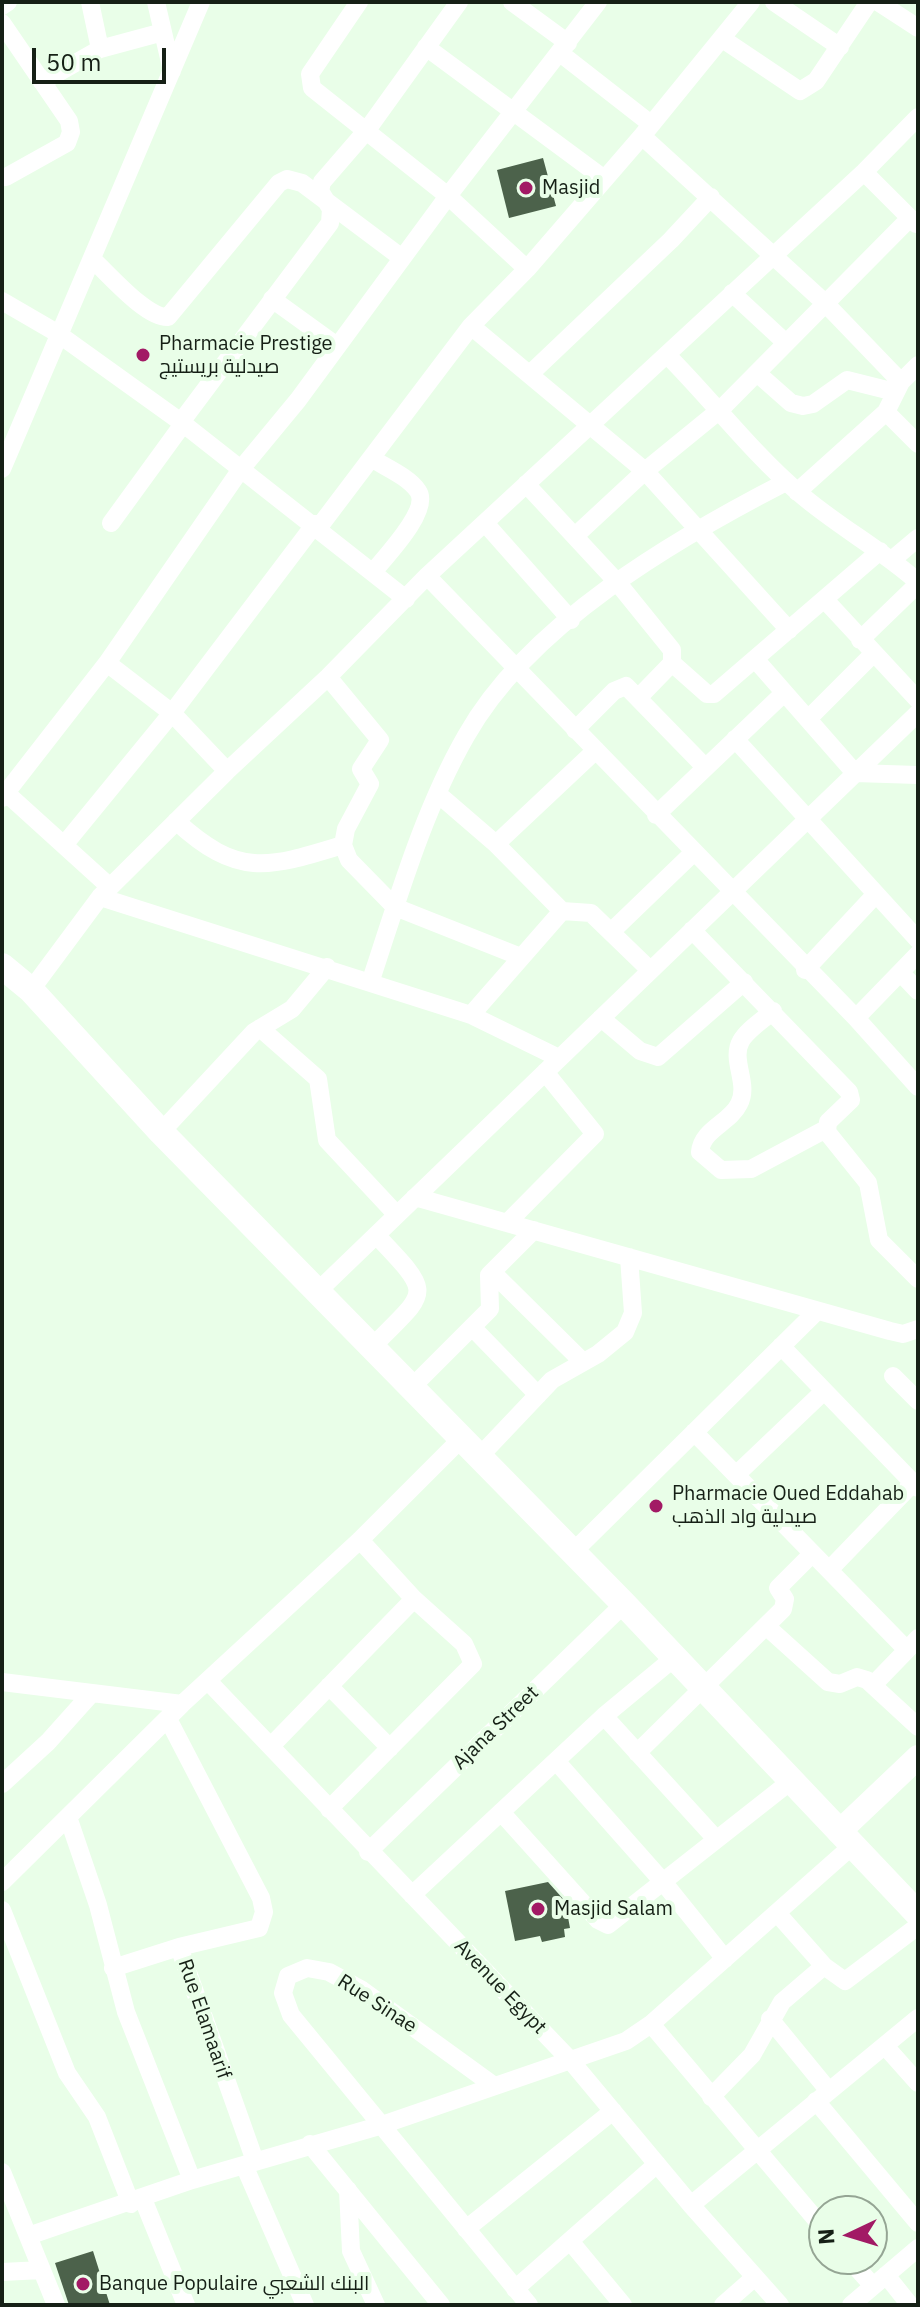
<!DOCTYPE html>
<meta charset="utf-8">
<style>
body{margin:0}
#map{position:relative;width:920px;height:2307px;overflow:hidden;background:#e9fee8;font-family:"IBM Plex Sans",sans-serif}
canvas{display:block}
.frame{position:absolute;inset:0;border:4px solid #162016;pointer-events:none}
.north{position:absolute;left:808px;top:2195px;width:80px;height:80px;box-sizing:border-box;background:#e9fee8;border:2px solid #95a594;border-radius:50%;rotate:266deg;font-size:22px;font-weight:700;line-height:32px;text-align:center;color:#162016}
.north::after{content:'';display:block;margin:auto;width:28px;height:36px;background:#a21a65;clip-path:polygon(50% 0,100% 100%,50% 72%,0 100%)}
.scale{position:absolute;left:32px;top:48px;width:134px;height:36px;box-sizing:border-box;border:4px solid #162016;border-top:0;padding-left:10px;font-size:24px;line-height:28px;white-space:nowrap;color:#162016;-webkit-text-stroke:6px #e9fee8;paint-order:stroke}
</style>
<div id="map">
<canvas width="920" height="2307"></canvas>
<div class="frame"></div>
<div class="north">N</div>
<div class="scale">50 m</div>
</div>
<script>
const ctx = document.querySelector('canvas').getContext('2d');
ctx.lineJoin = 'round';
function fillPath(path, color) { ctx.fillStyle = color; ctx.fill(path, 'evenodd'); }
function strokePath(path, color, width, dash) { ctx.strokeStyle = color; ctx.lineWidth = width; ctx.lineCap = dash ? 'butt' : 'round'; ctx.setLineDash(dash || []); ctx.stroke(path); }
function drawText(font, color, halo, rows, align = 'center') {
  ctx.font = font + ' "IBM Plex Sans",Cairo,sans-serif'; ctx.lineWidth = 8; ctx.setLineDash([]); ctx.textBaseline = 'middle'; ctx.strokeStyle = halo; ctx.fillStyle = color; for (const [text, x, y, turn = 0] of rows) {
    ctx.save(); ctx.translate(x, y); ctx.rotate((+turn || 0) * Math.PI / 180); ctx.textAlign = isNaN(turn) ? turn : align; if (halo) ctx.strokeText(text, 0, 0); ctx.fillText(text, 0, 0); ctx.restore();
  }
}
fillPath(new Path2D(`
 M543 158 556 206 509 218 497 170Z
 M548 1882 565 1901 570 1928 564 1929 565 1937 542 1942 540 1936 515 1941 505 1891Z
 M93 2251 110 2305H69L55 2263Z`), '#4c624b');
strokePath(new Path2D(`
 M90 2 100 49
 M156 2 172 71
 M359 2 310 74 312 88 448 196 527 269
 M512 2 568 43
 M774 2 840 47
 M878 2 918 28
 M2 6 8 2
 M2 23 69 121 71 132 67 143 6 177
 M724 40 800 91 816 81 869 2
 M426 47 603 178
 M560 53 651 124
 M42 82 100 49 163 32
 M642 136 825 303 901 382
 M864 172 916 224
 M92 259C109 274 146 318 168 317L279 183 287 179 302 183 402 258
 M732 293 786 343
 M272 299 337 346
 M2 301 57 333 181 422 406 599
 M471 326 645 471 789 630
 M667 355C711 399 751 452 799 493 837 526 881 549 918 582
 M531 373 671 240 711 197
 M757 373 791 403 803 406 813 404 847 380 895 392
 M886 412 918 444
 M181 422 330 223 331 209 320 191 322 182 367 130 459 2
 M371 458C385 467 409 477 418 491 431 510 385 557 373 572
 M2 469 201 2
 M526 484 617 582 672 650V663L639 697
 M797 492 886 412 901 382 918 365
 M111 523 183 424
 M485 523 571 620
 M319 527 471 326 527 269 642 136 751 2
 M575 536 645 471 721 409 910 218
 M893 559 918 538
 M427 576 856 1018 918 1087
 M826 601 918 700
 M860 640 918 584
 M755 659 855 773 918 775
 M107 663 172 713 227 771
 M672 663 707 694H714L880 551
 M328 677 380 740 361 769 370 784 346 829 343 845 349 860 395 907 521 957
 M808 719 873 654
 M575 730 614 691 626 686 705 767
 M735 739 918 940
 M5 792 110 887
 M438 794 496 844 562 911
 M2 798 107 663 241 469 298 400 448 196 598 2
 M656 815 784 693
 M176 821C238 878 268 868 343 845
 M496 844 596 750
 M64 845 172 713 315 524
 M100 897 471 1015 559 1058
 M692 930 849 1092 851 1100 828 1122 827 1132 868 1183 879 1240 918 1279
 M612 931 693 853
 M805 970 876 894
 M901 973 918 991
 M371 980C398 899 423 811 466 736 529 624 675 539 786 482
 M31 990 100 897 227 771 328 677 427 576 864 172 918 117
 M773 1011C763 1020 747 1030 741 1041 730 1060 750 1084 739 1104 730 1123 702 1129 700 1152L721 1170 751 1169 826 1129
 M471 1015 562 911 591 913 650 970
 M601 1018 640 1051 658 1057 744 982
 M856 1018 918 954
 M260 1028 318 1079 327 1140 397 1215
 M161 1132 254 1032 292 1009 327 967
 M415 1197 890 1331 903 1334 918 1329
 M507 1223 595 1134 545 1072
 M492 1272 583 1362
 M317 1292 918 713
 M472 1327 538 1395
 M781 1346 918 1488
 M371 1348C429 1289 435 1297 376 1235
 M893 1376 918 1401
 M410 1389 490 1309 489 1275 534 1230
 M694 1432 907 1650 918 1638
 M478 1458 552 1380 598 1354 625 1332 633 1313 629 1257
 M738 1473 823 1392
 M572 1553 817 1311
 M830 1569 913 1483
 M766 1626 828 1682 840 1684 857 1677 867 1680 918 1727
 M208 1681 571 2061 691 2205 780 2305
 M2 1682 182 1704
 M874 1684 907 1650
 M329 1686 390 1748
 M604 1716 716 1839
 M168 1719 261 1898 264 1912 259 1928 179 1947 255 2161
 M271 1746 414 1599
 M637 1753 783 1609 785 1599 778 1588 812 1554
 M556 1761 664 1883 725 1959
 M2 1784 48 1742 91 1694
 M329 1809 473 1664 464 1644 414 1599 360 1540
 M501 1812 598 1920 608 1925 791 1781
 M68 1817 98 1905 126 2012 192 2180
 M368 1852 624 1604
 M2 1882 182 1704 360 1540 460 1440
 M412 1895 604 1716 674 1658
 M2 1910 67 2073 97 2117 131 2204
 M777 1913 824 1966 845 1981 918 1926
 M113 1968 179 1947
 M770 2019 829 2091
 M651 2024 824 2229
 M885 2046 918 2083
 M493 2085 362 1990 329 1972 307 1968 288 1976 283 1993 291 2015 529 2305
 M711 2097 752 2055 782 2002 824 1966
 M816 2101 918 2223
 M310 2144 441 2305
 M244 2165 305 2305
 M2 2172 56 2305
 M348 2190 351 2251 376 2305
 M143 2199 186 2305
 M691 2205 918 2018
 M466 2229 613 2111
 M28 2236 192 2180 379 2126 626 2041 651 2024 852 1846
 M570 2241 623 2305
 M849 2259 873 2286
 M2 2272 42 2270
 M886 2275 910 2305
 M515 2289 657 2164
 M723 2305 755 2277
 M851 2305 918 2248`), '#fff', 18);
strokePath(new Path2D(`
 M839 1832 918 1757`), '#fff', 24);
strokePath(new Path2D(`
 M2 966 31 990 161 1132 624 1604 918 1914`), '#fff', 26);
for (const [x, y, r, color] of [
 [526,188,8,"#a21a65"],
 [143,355,8,"#a21a65"],
 [656,1506,8,"#a21a65"],
 [538,1909,8,"#a21a65"],
 [83,2284,8,"#a21a65"]
]) { const dot = new Path2D(); dot.arc(x, y, r, 0, 2 * Math.PI); ctx.fillStyle = color; ctx.fill(dot); strokePath(dot, '#e9fee8', 3); }
drawText('20px', '#162016', '#e9fee8', [
 ["Masjid",542,188],
 ["Pharmacie Prestige",159,344],
 ["صيدلية بريستيج",159,367],
 ["Pharmacie Oued Eddahab",672,1494],
 ["صيدلية واد الذهب",672,1517],
 ["Masjid Salam",554,1909],
 ["Banque Populaire البنك الشعبي",99,2284]
], 'left');
drawText('20px', '#162016', '#e9fee8', [
 ["Ajana Street",496,1728,-44],
 ["Avenue Egypt",500,1987,46],
 ["Rue Sinae",377,2004,33],
 ["Rue Elamaarif",204,2019,71]
]);
</script>
